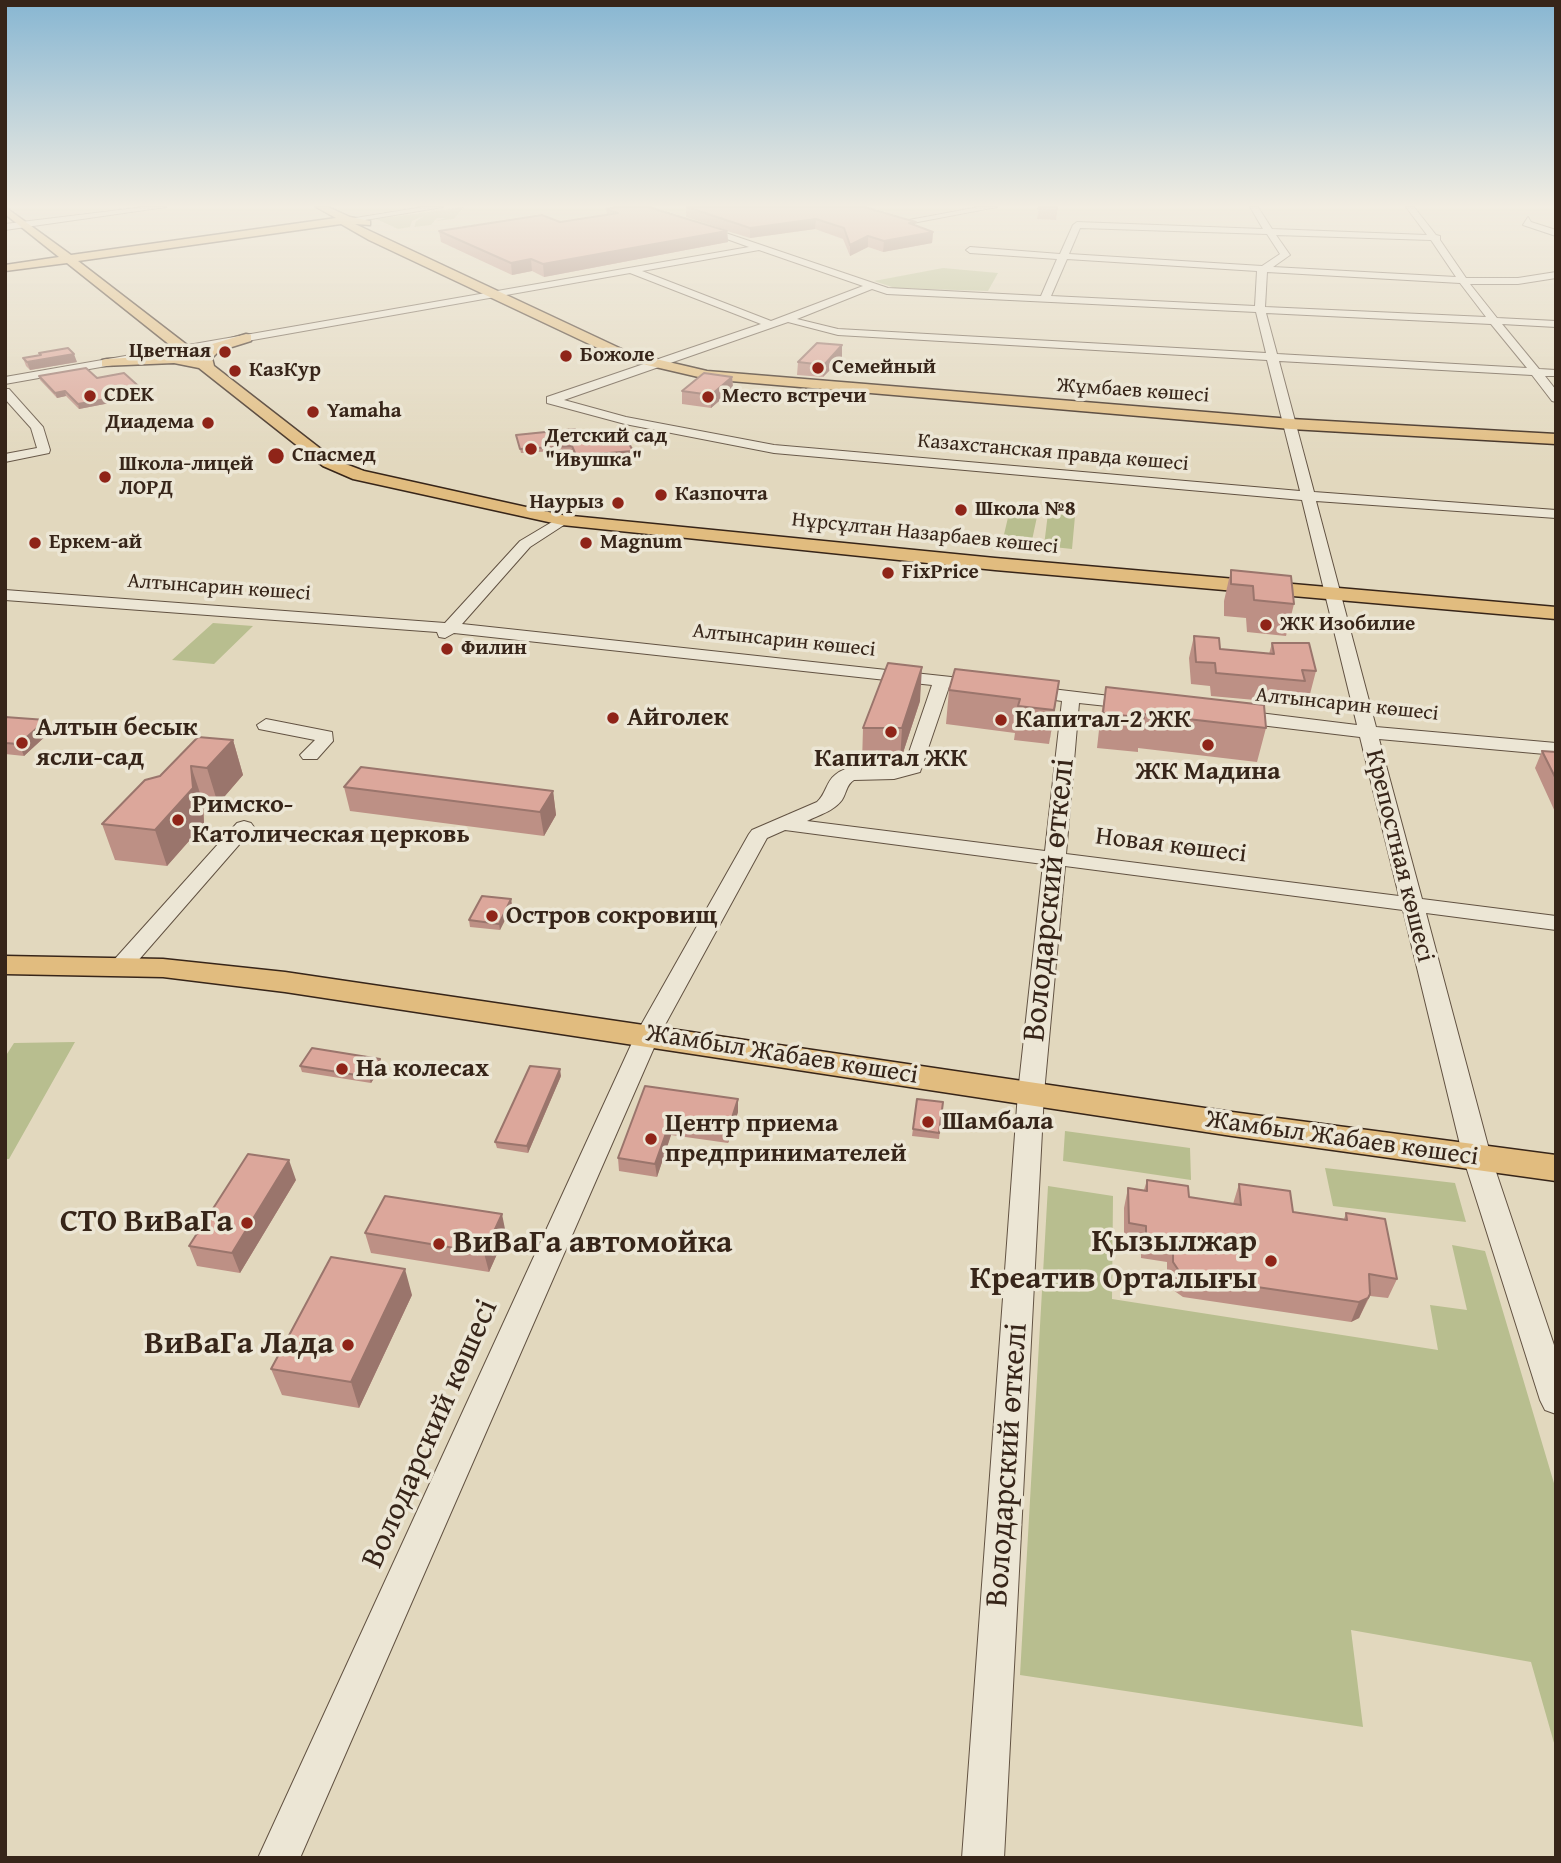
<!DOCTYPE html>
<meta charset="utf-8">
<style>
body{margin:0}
#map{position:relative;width:1561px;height:1863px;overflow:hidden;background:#e2d8be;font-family:"Gentium Book Plus",serif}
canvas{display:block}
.frame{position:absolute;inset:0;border:7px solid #372519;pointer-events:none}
</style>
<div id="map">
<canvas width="1561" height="1863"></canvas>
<div class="frame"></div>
</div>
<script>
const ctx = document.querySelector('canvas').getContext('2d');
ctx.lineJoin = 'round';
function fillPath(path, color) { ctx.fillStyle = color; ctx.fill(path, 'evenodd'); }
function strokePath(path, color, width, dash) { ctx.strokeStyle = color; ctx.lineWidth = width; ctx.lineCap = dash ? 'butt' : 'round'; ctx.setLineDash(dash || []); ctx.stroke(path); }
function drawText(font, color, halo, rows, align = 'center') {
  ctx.font = font + ' "Gentium Book Plus",serif'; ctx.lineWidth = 7; ctx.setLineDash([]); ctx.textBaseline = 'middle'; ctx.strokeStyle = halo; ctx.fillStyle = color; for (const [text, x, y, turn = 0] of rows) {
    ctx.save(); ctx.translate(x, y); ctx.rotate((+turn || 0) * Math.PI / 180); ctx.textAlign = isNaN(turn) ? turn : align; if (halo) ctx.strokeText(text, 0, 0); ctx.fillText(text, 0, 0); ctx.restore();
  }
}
fillPath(new Path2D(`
 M464 207 454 219 436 221 445 218H437L431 225 414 227 416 221 424 216 412 221 410 227 398 229 376 219Z
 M943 268 998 273 988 291 895 288 874 281Z
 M1010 509 1038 512 1031 545 1002 543Z
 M1048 513 1075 516 1072 549 1044 546Z
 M213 623 253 626 214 664 172 660Z
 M75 1042 9 1159H5V1057L14 1043Z
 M1065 1131 1190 1148 1191 1180 1063 1161Z
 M1325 1168 1455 1183 1466 1222 1333 1206Z
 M1048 1186 1113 1196 1112 1299 1438 1350 1430 1305 1467 1310 1452 1245 1485 1251 1556 1490V1750L1531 1662 1351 1630 1363 1727 1020 1675Z`), '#b8be8f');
const minor = new Path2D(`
 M144 207H166L5 230V224Z
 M423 207H443L347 223 343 220Z
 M638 207H649L888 288 1041 296 1057 259 970 253 966 250 970 247 1060 254 1073 225 1077 222 1263 229 1250 207H1258L1272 229 1427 235 1406 207H1414L1436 235 1440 236V240L1466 278H1518L1556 272V278L1518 284H1470L1497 318 1556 321V327L1502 324 1539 369 1556 370V376H1545L1556 390V402L1552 401 1532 375 1279 361 1314 492 1556 510V518L1316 501 1376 727 1556 743V755L1379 739 1422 899 1556 916V930L1426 913 1491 1157 1556 1351V1414L1545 1410 1540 1400 1463 1157 1403 910 1065 866 1044 1093 1004 1858H962L1018 1093 1043 864 785 830 767 838 660 1034 300 1858H258L636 1034 749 834 752 830 817 802C826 794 826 782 835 775 852 760 884 770 905 764L932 685 454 633 445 638 439 637 437 632 5 600V590L445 623 520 541 562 516 567 517 569 520 567 523 530 547 462 624 988 681 991 685 982 690 949 687 920 772 894 779 854 780C846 785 847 792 842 800 834 811 819 815 807 821L1045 851 1062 701 1027 696 1018 691 1027 686 1135 699 1144 704 1141 708 1135 709 1079 703 1066 854 1399 896 1360 737 1235 722 1226 716 1235 710 1357 725 1302 500 774 453 625 424 547 403V397L761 324 630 273 5 384V377L749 247ZM1080 228 1267 234 1280 254 1262 266 1069 254ZM1276 235 1431 240 1456 277 1273 267 1290 255ZM759 250 863 286 771 321 642 271ZM1067 259 1257 271 1255 306 1051 296ZM1267 272 1460 283 1486 317 1265 307ZM872 289 887 294 1256 312 1266 353 838 329 797 319ZM1266 313 1491 324 1527 368 1277 354ZM788 322 838 335 1267 360 1300 491 774 445 626 417 564 400Z
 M979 207H997L902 225 898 222Z
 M1528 217 1531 222 1556 230V236L1523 225Z
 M5 389H9L43 427 50 450 49 453 5 462V454L37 448 31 428 5 399Z
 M266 719 332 732 333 741 317 759H303L300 755 315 740 259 729 257 725Z
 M244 821 251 823 254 827 251 831 129 971 121 974 113 971 109 966 113 961 237 823Z`);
const major = new Path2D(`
 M5 207 71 255 336 218 316 207H328L350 217 370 221V225L355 224 630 353 707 371 1291 419 1556 434V444L1291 429 707 379 621 359 369 240 341 224 78 261 200 355 209 345 246 334 251 335V341L219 351 212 358 214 366 335 460 364 471 562 515 995 558 1556 607V619L995 570 562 525 353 479 323 466 199 368 174 363 102 366V360L107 359 174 355 185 357 67 263 5 271V265L59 257 5 214Z
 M5 956 163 959 285 972 1232 1112 1556 1155V1181L1232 1136 285 992 163 977 5 974Z`);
strokePath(minor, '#625242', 2);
strokePath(major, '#372519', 3);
fillPath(minor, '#ece6d5');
fillPath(major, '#e1bc7f');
fillPath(new Path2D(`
 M686 207 916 226 933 232 932 243 883 252 868 247 850 256 843 239 815 229 750 238 727 231 728 242 544 277 532 271 512 275 441 242 439 231 560 222 607 215 606 209 726 230 686 217Z
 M1039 207H1058L1056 220 1037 219Z
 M39 353 77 362 30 370 26 366 23 358 39 355Z
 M842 358 823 377 797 375 798 362Z
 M39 376 97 378 146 396 79 409 66 396 57 398 40 380Z
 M732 377 733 389 711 408 682 404V391Z
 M516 435 580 440 633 456 598 459V462L578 464 573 450 521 453Z
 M1231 570 1294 604 1286 636 1247 632 1246 618 1224 616V601Z
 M1194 636 1220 649 1269 654 1272 643 1316 671 1310 694 1302 693 1299 704 1211 696 1210 686 1191 684 1189 658Z
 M1059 681 1049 744 1014 740 1015 733 946 724 949 690Z
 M1106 687 1266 728 1257 762 1138 748V752L1097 748 1100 721Z
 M920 701 900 762 862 763 863 728Z
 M5 717 46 720 50 732 24 756 5 754Z
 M233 740 243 775 218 804 203 802 204 824 167 866 115 860 102 824 160 776Z
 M1542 751 1556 752V814L1535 768Z
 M344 787 553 791 556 815 544 836 350 811Z
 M511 899 512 906 500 930 470 927 469 920Z
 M380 1059 382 1066 371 1083 302 1072 300 1066Z
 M561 1076 528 1153 497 1148 495 1142Z
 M645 1086 738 1112 728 1143 671 1135 657 1177 619 1171 618 1158Z
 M917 1099 943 1102 939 1139 912 1136Z
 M296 1180 240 1273 197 1266 189 1246Z
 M1147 1180 1189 1197 1233 1204 1239 1184 1293 1212 1344 1219 1346 1213 1397 1279 1388 1298 1370 1296 1359 1318 1351 1322 1183 1297 1173 1290 1167 1282V1262L1141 1258V1246L1124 1243V1208L1128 1188 1144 1190Z
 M365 1233 506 1234 489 1272 371 1253Z
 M412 1295 359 1408 282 1395 271 1369Z`), '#bd9085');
fillPath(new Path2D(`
 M816 219 815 229 750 238V228Z
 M727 231 728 242 544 277 543 264Z
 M933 232 932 243 883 252 884 241Z
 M868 236V247L850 256V245Z
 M531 259 532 271 512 275 511 263Z
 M842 345V358L823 377 824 365Z
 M74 354 77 362 30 370 27 362Z
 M732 377 733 389 711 408V395Z
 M65 391 66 396 57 398 55 393Z
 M145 392 146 396 79 409 78 404Z
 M633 451V456L598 459V462L578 464V460L596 454Z
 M922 667 920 701 900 762 902 728Z
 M1059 681 1054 715 1049 744 1054 710Z
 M46 720 50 732 24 756 19 744Z
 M233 740 243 775 218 804 207 768Z
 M191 766 203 802 204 824 167 866 155 830Z
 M553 791 556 815 544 836 540 812Z
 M511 899 512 906 500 930 499 924Z
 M380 1059 382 1066 371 1083 369 1077Z
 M560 1069 561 1076 528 1153 527 1146Z
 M738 1099V1112L728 1143V1130Z
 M670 1122 671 1135 657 1177 655 1164Z
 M289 1160 296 1180 240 1273 232 1253Z
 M502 1214 506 1234 489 1272 484 1253Z
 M405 1269 412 1295 359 1408 351 1382Z
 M1370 1294 1359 1318 1351 1322 1359 1302Z`), '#9a756c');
const building = new Path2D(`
 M618 207H648L727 231 543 264 531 259 511 263 439 231 542 215 560 222 618 213 606 209Z
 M687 207H864L916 222 909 223 933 232 884 241 868 236 850 245 844 228 816 219 750 228Z
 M1039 207H1057V210L1038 209Z
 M817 343 842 345 824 365 798 362Z
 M68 348 74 354 27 362 23 358 41 355 39 353Z
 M86 368 97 378 124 373 145 392 78 404 65 391 55 393 39 376Z
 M704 373 732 377 711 395 682 391Z
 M575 429 580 440 625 436 633 451 596 454 598 458 578 460 572 446 520 449 516 435Z
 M1231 570 1291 576 1294 604 1254 600 1253 586 1231 584Z
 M1194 636 1219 638 1220 649 1274 654 1272 643H1309L1316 671 1302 670 1305 681 1216 673 1215 663 1196 662Z
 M888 663 922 667 902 728H863Z
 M955 669 1059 681 1054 710 1018 706 1020 699 949 690Z
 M1106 687 1264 705 1266 728 1144 714V718L1103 713Z
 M5 717 46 720 19 744 5 743Z
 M198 737 233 740 207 768 191 766 193 788 155 830 102 824 145 780 160 776Z
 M1542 751 1556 752V779Z
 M361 767 553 791 540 812 344 787Z
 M482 896 511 899 499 924 469 920Z
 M312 1048 380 1059 369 1077 300 1066Z
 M530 1066 560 1069 527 1146 495 1142Z
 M645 1086 738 1099 728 1130 670 1122 655 1164 618 1158Z
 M917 1099 943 1102 939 1133 913 1129Z
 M248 1154 289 1160 232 1253 189 1246Z
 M1147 1180 1188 1186 1189 1197 1241 1205 1239 1184 1290 1191 1293 1212 1347 1220 1346 1213 1385 1219 1397 1279 1369 1274 1370 1294 1368 1298 1359 1302 1189 1277 1179 1271 1173 1262V1242L1146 1238V1226L1129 1223 1128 1188 1147 1191Z
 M385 1196 502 1214 484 1253 365 1233Z
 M331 1257 405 1269 351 1382 271 1369Z`);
fillPath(building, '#dca79b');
strokePath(building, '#9a756c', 2);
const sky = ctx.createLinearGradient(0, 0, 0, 468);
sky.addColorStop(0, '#87b6d2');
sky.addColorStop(0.44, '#f2ede2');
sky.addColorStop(1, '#f2ede200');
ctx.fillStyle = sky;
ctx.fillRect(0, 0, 1561, 468);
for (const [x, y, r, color] of [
 [225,352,7,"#8f2418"],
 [566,356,7,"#8f2418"],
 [818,368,7,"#8f2418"],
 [235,371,7,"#8f2418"],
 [90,396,7,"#8f2418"],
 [708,397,7,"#8f2418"],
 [313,412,7,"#8f2418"],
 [208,423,7,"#8f2418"],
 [531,449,7,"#8f2418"],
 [276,456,9,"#8f2418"],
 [105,477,7,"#8f2418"],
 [661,495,7,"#8f2418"],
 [618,503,7,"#8f2418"],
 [961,510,7,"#8f2418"],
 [35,543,7,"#8f2418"],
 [586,543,7,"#8f2418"],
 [888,573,7,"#8f2418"],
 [1266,625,7,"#8f2418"],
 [447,649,7,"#8f2418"],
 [613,718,7,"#8f2418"],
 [1001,720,7,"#8f2418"],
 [891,732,7,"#8f2418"],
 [22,743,7,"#8f2418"],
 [1208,745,7,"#8f2418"],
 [178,820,7,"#8f2418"],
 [492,916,7,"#8f2418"],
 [342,1069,7,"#8f2418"],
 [928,1122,7,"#8f2418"],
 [651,1139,7,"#8f2418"],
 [247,1223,7,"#8f2418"],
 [439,1244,7,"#8f2418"],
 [1271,1261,7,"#8f2418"],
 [348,1345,7,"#8f2418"]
]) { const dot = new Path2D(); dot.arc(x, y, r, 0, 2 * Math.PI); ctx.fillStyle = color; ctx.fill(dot); strokePath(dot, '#ece6d5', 2.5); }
drawText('bold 21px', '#372519', '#ece6d5', [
 ["Цветная",211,352,"right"],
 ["Божоле",580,356],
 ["Семейный",832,368],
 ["КазКур",249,371],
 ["CDEK",104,396],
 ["Место встречи",722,397],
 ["Yamaha",327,412],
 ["Диадема",194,423,"right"],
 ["Детский сад",545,437],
 ["\"Ивушка\"",545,461],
 ["Спасмед",292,456],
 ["Школа-лицей",119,465],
 ["ЛОРД",119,489],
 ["Казпочта",675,495],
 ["Наурыз",604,503,"right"],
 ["Школа №8",975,510],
 ["Еркем-ай",49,543],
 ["Magnum",600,543],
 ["FixPrice",902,573],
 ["ЖК Изобилие",1280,625],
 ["Филин",461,649]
], 'left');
drawText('21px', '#372519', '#ece6d5', [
 ["Жұмбаев көшесі",1133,391,4],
 ["Казахстанская правда көшесі",1053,453,5],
 ["Нұрсұлтан Назарбаев көшесі",925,534,6],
 ["Алтынсарин көшесі",219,588,4],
 ["Алтынсарин көшесі",784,641,6],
 ["Алтынсарин көшесі",1347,705,6]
]);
drawText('bold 26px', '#372519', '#ece6d5', [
 ["Айголек",627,718],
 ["Капитал-2 ЖК",1015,720],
 ["Алтын бесык",36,728],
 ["ясли-сад",36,758],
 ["Капитал ЖК",891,759,"center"],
 ["ЖК Мадина",1208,772,"center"],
 ["Римско-",192,805],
 ["Католическая церковь",192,835],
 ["Остров сокровищ",506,916],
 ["На колесах",356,1069],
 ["Шамбала",942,1122],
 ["Центр приема",665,1124],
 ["предпринимателей",665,1154]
], 'left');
drawText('26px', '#372519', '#ece6d5', [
 ["Новая көшесі",1171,846,7],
 ["Крепостная көшесі",1399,856,76],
 ["Жамбыл Жабаев көшесі",782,1055,9],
 ["Жамбыл Жабаев көшесі",1342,1139,8]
]);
drawText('32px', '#372519', '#ece6d5', [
 ["Володарский өткелі",1050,900,-84],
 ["Володарский көшесі",431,1434,-66],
 ["Володарский өткелі",1008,1465,-86]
]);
drawText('bold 32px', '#372519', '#ece6d5', [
 ["СТО ВиВаГа",233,1223],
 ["Қызылжар",1257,1243],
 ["Креатив Орталығы",1257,1280],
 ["ВиВаГа автомойка",453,1244,"left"],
 ["ВиВаГа Лада",334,1345]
], 'right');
</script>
